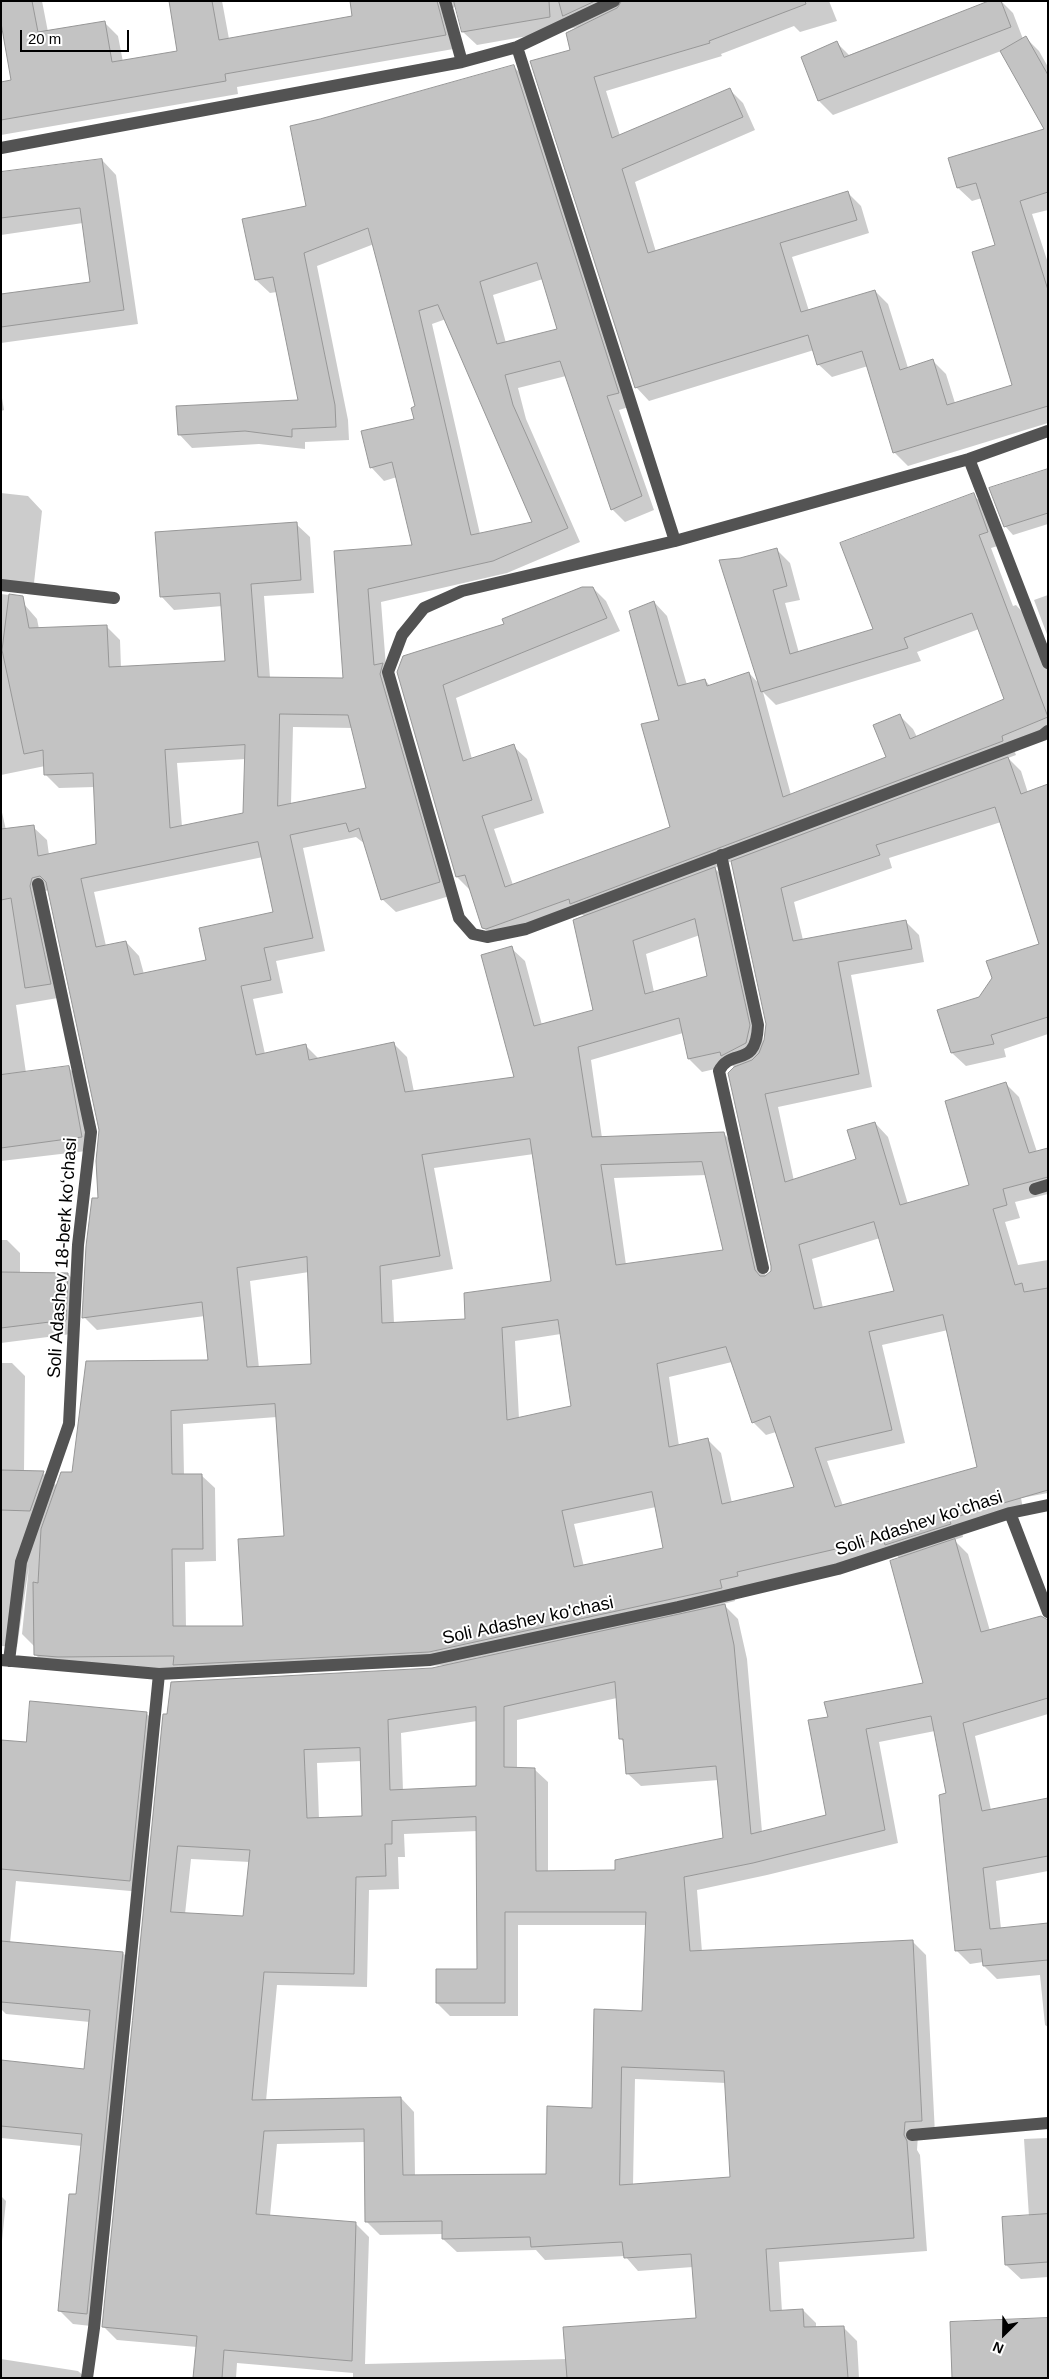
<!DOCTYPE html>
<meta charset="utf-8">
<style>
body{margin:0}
#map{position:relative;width:1049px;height:2379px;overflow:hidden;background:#fff;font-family:Helvetica,sans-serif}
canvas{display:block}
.frame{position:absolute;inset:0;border:2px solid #000;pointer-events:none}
.north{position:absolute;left:979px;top:2309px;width:50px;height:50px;-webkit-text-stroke:4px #fff;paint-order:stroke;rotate:203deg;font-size:14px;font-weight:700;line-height:20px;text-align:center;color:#000}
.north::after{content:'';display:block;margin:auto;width:18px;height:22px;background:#000;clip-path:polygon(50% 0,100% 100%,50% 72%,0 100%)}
.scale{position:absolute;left:20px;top:30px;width:109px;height:22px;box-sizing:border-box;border:2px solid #000;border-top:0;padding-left:6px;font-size:15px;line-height:18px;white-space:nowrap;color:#000;-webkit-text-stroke:4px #fff;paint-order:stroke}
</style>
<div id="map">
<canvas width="1049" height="2379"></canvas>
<div class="frame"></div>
<div class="north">N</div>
<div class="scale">20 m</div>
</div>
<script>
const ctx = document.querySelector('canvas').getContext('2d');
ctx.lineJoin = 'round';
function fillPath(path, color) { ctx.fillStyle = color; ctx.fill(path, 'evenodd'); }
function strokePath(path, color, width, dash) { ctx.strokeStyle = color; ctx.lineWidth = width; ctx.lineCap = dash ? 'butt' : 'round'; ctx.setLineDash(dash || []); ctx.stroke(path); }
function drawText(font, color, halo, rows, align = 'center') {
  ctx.font = font + ' Helvetica,sans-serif'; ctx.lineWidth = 4; ctx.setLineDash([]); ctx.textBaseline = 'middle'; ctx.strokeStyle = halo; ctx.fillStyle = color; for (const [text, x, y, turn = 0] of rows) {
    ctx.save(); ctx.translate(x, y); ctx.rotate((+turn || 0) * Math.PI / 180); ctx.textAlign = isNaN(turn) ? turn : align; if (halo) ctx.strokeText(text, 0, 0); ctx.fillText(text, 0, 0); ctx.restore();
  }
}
fillPath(new Path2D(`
 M1 1H42L48 32 104 22 118 36 123 62 179 52 170 1H222L229 39 354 18 351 1H829L837 21 800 32 794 26 721 54 722 56 606 91 620 136 729 89 743 103 755 130 635 182 656 252 848 193 861 206 869 233 792 257 809 311 875 291 888 304 908 368 933 361 946 374 955 403 1014 386 997 246 982 198 972 201 958 188 950 159 1045 129 1001 51 833 115 819 101 837 43 850 56 992 1H1001L1013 13 1023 39 1026 38 1039 51 1048 67V210L1032 214 1048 263V423L908 466 894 452 868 366 832 377 818 364 814 350 649 401 636 387 572 51 579 27 477 45 463 32 456 6 452 9 459 48 237 87 238 94 1 135V83L13 81Z
 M514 67 527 80 632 406 619 410 654 510 625 522 612 509 566 376 518 388 526 419 580 542 507 573 381 602 386 667 453 895 396 912 382 899 365 844 356 837 303 848 325 951 276 961 283 993 253 999 265 1054 306 1046 319 1059 394 1044 407 1057 414 1092 516 1078 511 948 525 961 542 1025 595 1011 585 917 580 913 500 941 496 940 483 927 470 890 457 877 398 672 593 588 606 601 620 631 456 698 472 759 513 746 527 759 544 813 494 829 513 885 671 828 660 720 654 602 667 616 687 685 705 680 710 686 749 673 761 686 740 559 776 549 790 563 800 600 785 603 799 653 874 630 973 495 987 508 1001 545 991 548 1013 606 1016 605 1029 619 1048 666V736L1014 750 1016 755 1008 758 1021 771 1028 793 1048 786V1034L1004 1049 1006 1057 966 1066 952 1053 980 998 1041 945 1001 822 889 858 892 868 794 902 803 940 906 922 919 935 924 962 851 975 872 1087 778 1107 794 1181 858 1160 875 1123 888 1137 908 1204 971 1186 1006 1084 1019 1097 1037 1152 1048 1149V1194L1015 1202 1020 1218 1005 1222 1018 1265 1048 1260V1493L1021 1498 1024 1514 962 1532 963 1537 954 1540 968 1554 990 1631 1048 1621V1714L975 1736 991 1810 1048 1799V1871L996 1881 1001 1929 1048 1925V2027L1045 2025 1040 1975 997 1979 984 1966 983 1962 970 1964 956 1950 947 1794 935 1731 879 1742 898 1843 767 1875 697 1890 702 1952 912 1941 926 1955 935 2134 918 2135 917 2150 920 2155 927 2251 779 2262 782 2312 803 2310 816 2323V2328L843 2327 857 2341 859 2378H353V2373L237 2363 236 2378H194L197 2347 117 2340 104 2327 164 1715 432 1669 446 1665 187 1678 48 1668 35 1654V1647L22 1634 29 1566 17 1647 1 1646V1363H12L25 1376 24 1472 43 1473 57 1486 210 1361 205 1316 97 1330 84 1317 100 1199V1131L49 890 45 891 64 997 16 1005 26 1073 68 1067 82 1081 95 1150 1 1161V808L6 830 33 827 47 840 49 855 97 845 95 787 59 788 45 774V766L1 775V594L17 596 37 619 39 629 106 626 120 640 121 668 226 662 223 606 174 610 161 596 296 524 310 537 314 593 264 596 270 678 344 679 335 552 413 546 397 477 384 481 371 467 415 420 417 407 374 244 317 266 348 420 349 440 305 442V449L259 444 192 448 179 434 300 401 277 292 270 293 256 280 308 207 320 120ZM543 279 558 330 506 343 493 295ZM446 319 534 522 480 534 432 324ZM979 629 1006 700 917 737 913 729 900 716 888 758 791 795 763 692 776 705 921 661 917 652ZM293 727 353 728 367 789 291 804ZM246 759 244 814 182 827 177 763ZM263 857 274 913 207 961 144 974 139 956 126 942 106 946 94 892ZM732 861 767 1024 765 1040 762 1049 763 1039 728 881 714 868ZM700 935 709 977 654 992 646 954ZM683 1033 689 1059 702 1072 732 1065 735 1068 772 1266V1271L766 1277 737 1147 724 1134 602 1138 591 1060ZM534 1154 552 1282 466 1320 394 1323 392 1280 453 1269 434 1168ZM707 1175 725 1251 626 1265 614 1178ZM880 1238 896 1291 823 1308 812 1259ZM309 1272 312 1365 259 1368 250 1281ZM948 1330 979 1468 843 1506 827 1461 905 1443 882 1345ZM561 1334 572 1407 519 1419 515 1341ZM732 1362 753 1422 766 1435 776 1432 795 1488 732 1503 721 1453 708 1440 679 1446 669 1377ZM277 1417 285 1537 245 1627H186L185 1562 216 1561 215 1488 201 1475H184L183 1424ZM656 1507 665 1549 584 1567 574 1524ZM893 1551 900 1559 925 1684 829 1718 827 1816 762 1832 747 1659 738 1619 723 1604 735 1601 733 1593ZM617 1698 621 1739 625 1743 627 1773 641 1786 719 1780 724 1839 616 1872H548V1782L534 1769H517V1720ZM477 1721V1788L403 1791 401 1733ZM362 1761 364 1817 319 1819 317 1763ZM478 1831V1970L437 2003 450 2016H518V1925H647L643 2012 593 2109 547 2175 415 2176 414 2112 401 2098 266 2101 277 1985 367 1987 369 1890 399 1889 398 1857H405L404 1834ZM191 1859 250 1862 244 1917 185 1914ZM635 2079 726 2083 732 2178 633 2185ZM365 2142 367 2222 380 2235 443 2234V2239L457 2252 536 2250 545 2260 625 2256 638 2271 693 2267 697 2319 567 2359 365 2364 369 2237 356 2224 270 2216 277 2144Z
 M102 160 116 175 138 324 1 343V296L91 283 83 223 1 235V174Z
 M1 392 4 410 1 411Z
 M1048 476V524L1013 535 1005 526Z
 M1 493 28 496 42 511 33 592 1 588Z
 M1048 595V637L1034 600Z
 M1 1240H7L20 1253V1274H68L81 1288 79 1333 1 1343Z
 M146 1713 159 1726 142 1892 16 1881 10 1943 123 1953 136 1967 100 2327 73 2324 60 2311 77 2196 82 2146 1 2138V2062L85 2070 90 2022 6 2014 1 2009V1741L27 1744Z
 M1048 2138V2277L1021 2279 1006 2265 1029 2217 1024 2139Z
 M1 2196 6 2201 1 2251Z
 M1 2359 78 2371 86 2378H1Z`), '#0003');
const building = new Path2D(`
 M1 1H32L38 32 105 21 112 62 177 51 169 1H212L219 40 352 16 350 1H437L446 35 225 74 226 81 1 120V82L11 80 1 23Z
 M454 1H549L550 17 462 32Z
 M559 1H595L563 16Z
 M622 1H805L806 4 709 41 710 43 594 77 612 138 730 88 743 117 622 169 648 253 848 191 857 220 780 243 801 312 875 290 900 370 933 359 947 405 1012 385 972 252 995 245 976 183 957 188 948 158 1044 129 1000 51 1026 36 1048 75V192L1020 201 1048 290V406L893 453 862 351 817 365 808 335 635 388 530 61 570 50 566 33 617 8Z
 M989 1H1001L1011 27 818 101 801 57 837 41 844 57Z
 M514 65 619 393 607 396 642 496 611 510 560 361 505 375 513 405 568 528 493 561 368 589 374 665 383 663 380 674 440 882 381 900 359 828 349 832 346 823 290 835 313 938 264 948 271 980 241 986 256 1055 306 1044 309 1060 394 1042 405 1092 514 1077 481 955 512 946 534 1026 593 1010 573 920 715 867 750 1025 746 1043 721 1056 720 1052 688 1059 679 1018 578 1047 592 1137 724 1132 755 1270 760 1276H765L771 1271V1266L728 1073 734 1067 752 1060 759 1053 764 1040 766 1024 731 861 1008 757 1021 794 1048 784V1017L991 1035 994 1044 951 1053 937 1010 979 997 992 978 986 961 1039 944 995 807 876 845 880 855 781 888 793 941 906 920 912 949 838 962 859 1074 765 1094 785 1182 856 1159 847 1130 875 1122 900 1205 969 1185 945 1101 1006 1082 1029 1153 1048 1148V1177L1003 1189 1007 1205 993 1209 1015 1285 1022 1283 1024 1292 1048 1288V1490L949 1519 951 1524 885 1545 883 1538 737 1572 738 1576 720 1580 722 1588 429 1652 173 1665 174 1656 58 1657 34 1655 33 1582 38 1583 41 1529 61 1472H72L86 1361 208 1360 202 1302 82 1318 86 1246 92 1198H98L96 1161 99 1130 46 882 40 876 32 878 30 886 51 984 25 988 11 898 1 900V829L34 825 38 856 96 844 93 773 44 775 43 750 24 754 2 650 9 594 23 596 29 628 107 625 109 667 225 661 220 593 160 597 155 532 297 522 301 580 251 584 258 677 343 678 334 551 412 545 392 462 370 468 361 431 414 419 411 408 415 406 368 228 304 253 335 405 336 427 292 429V437L245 431 178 435 176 406 298 400 273 277 255 280 242 219 306 206 290 126 320 119ZM537 263 557 329 497 344 480 282ZM438 305 532 522 471 535 419 311ZM280 714 348 715 366 788 278 806ZM245 745 243 813 170 828 165 750ZM258 842 273 912 199 928 206 960 134 975 126 941 96 947 81 879ZM695 919 707 976 645 994 633 941ZM530 1139 551 1281 464 1293 465 1319 382 1323 380 1266 440 1256 422 1155ZM702 1162 723 1250 616 1265 601 1165ZM874 1222 894 1291 814 1309 799 1245ZM307 1257 311 1364 247 1367 237 1268ZM943 1315 977 1467 835 1507 815 1448 892 1430 869 1332ZM558 1320 571 1406 507 1420 502 1328ZM726 1347 752 1423 770 1416 794 1487 722 1504 708 1438 669 1447 657 1364ZM275 1404 284 1536 238 1539 243 1626H173L172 1549H203L202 1474H172L171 1411ZM652 1492 663 1548 574 1567 562 1511Z
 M102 159 124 310 1 327V294L90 282 80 208 1 218V172Z
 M1048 469V513L1004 527 989 488Z
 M974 493 988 532 979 535 1048 717 1002 736 1003 741 570 904 569 899 486 929 482 928 465 875 456 877 397 672 403 656 504 624 502 619 582 587H593L607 618 443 685 463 761 514 744 532 800 482 816 505 887 670 827 641 724 659 720 629 611 654 601 678 686 705 679 707 686 749 672 783 797 886 757 873 725 900 714 910 739 1004 699 972 613 904 638 908 648 761 692 719 560 740 558 777 548 787 586 773 590 790 654 873 629 840 543Z
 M69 1066 82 1137 1 1148V1075Z
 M1 1272 68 1273 66 1320 1 1328Z
 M1 1470 44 1471 30 1511 1 1510Z
 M955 1539 981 1632 1041 1616 1048 1620V1698L963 1723 982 1811 1048 1798V1856L983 1868 990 1929 1048 1923V1960L983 1966 981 1949 955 1951 939 1795 946 1793 931 1716 866 1729 885 1830 753 1863 684 1877 690 1951 913 1940 922 2121 905 2122 904 2135 907 2141 914 2238 766 2249 770 2311 803 2309 804 2327 844 2326 848 2378H567L563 2327 696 2318 691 2254 624 2258 622 2242 531 2247 530 2237 442 2239V2221L365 2222 364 2129 264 2131 256 2214 356 2222 352 2361 224 2350 222 2378H193L197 2336 102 2327 163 1714H167L171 1682 432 1668 725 1604 734 1645 751 1834 826 1815 808 1720 828 1717 824 1702 923 1683 890 1561ZM615 1682 619 1739H623L626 1774 716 1766 723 1838 615 1860V1870L536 1871 535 1768 504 1767V1707ZM476 1707V1786L390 1790 388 1720ZM360 1748 362 1816 307 1818 304 1750ZM476 1817 477 1969H436V2003H505V1912H646L642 2011 594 2009 592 2108 547 2106 546 2174 403 2175 401 2097 252 2100 264 1972 354 1974 356 1877 386 1876 385 1844H392V1821ZM178 1846 250 1850 243 1916 171 1912ZM622 2067 724 2071 730 2177 620 2185Z
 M30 1701 147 1712 130 1881 1 1869V1740L26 1742Z
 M1 1941 123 1952 87 2314 58 2311 69 2194H76L82 2134 1 2126V2060L84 2069 90 2010 1 2002Z
 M1048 2214V2262L1005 2265 1002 2217Z
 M1048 2318V2378H952L950 2322Z`);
fillPath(building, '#c3c3c3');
strokePath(building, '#979797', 1);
strokePath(new Path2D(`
 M445 1 462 62
 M517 47 675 541
 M1 148 462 62 517 47 614 1
 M1048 431 969 459 675 541 462 591 424 608 402 635 388 672 459 918 473 934 487 937 526 929 1043 735 1048 731
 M969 459 1048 663
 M1 585 114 598
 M721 855 758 1025C756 1070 731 1047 719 1071L763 1268
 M1035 1189 1048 1185
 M1010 1513 1048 1612
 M1 1660 159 1674 430 1660 678 1607 838 1569 1010 1513 1048 1505
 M9 1661 21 1562 69 1424 78 1245 91 1132 38 884
 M912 2135 1048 2123
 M87 2378 94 2328 159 1674`), '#535353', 12);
drawText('18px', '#000', '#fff', [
 ["Soli Adashev 18-berk koʻchasi",63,1258,-86],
 ["Soli Adashev ko'chasi",919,1524,-18],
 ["Soli Adashev ko'chasi",528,1621,-12]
]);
</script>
